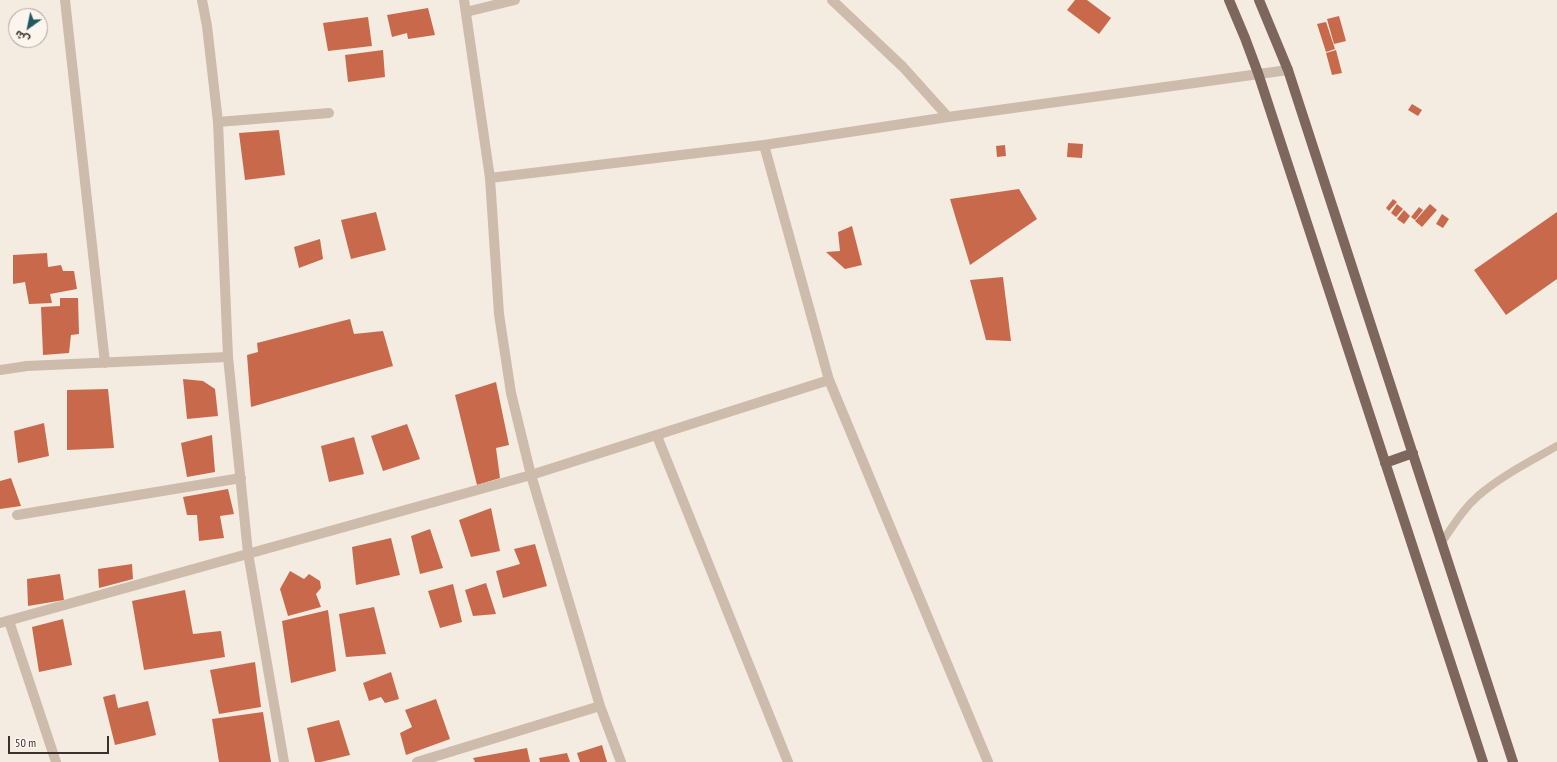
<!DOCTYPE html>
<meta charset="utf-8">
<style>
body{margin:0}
#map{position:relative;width:1557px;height:762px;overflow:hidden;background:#f4ebe1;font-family:"PT Sans Narrow","Noto Sans Arabic",sans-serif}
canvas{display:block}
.north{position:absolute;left:8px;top:8px;width:40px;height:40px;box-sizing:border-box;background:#fbf5ee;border:1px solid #aea6a0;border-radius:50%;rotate:213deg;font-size:11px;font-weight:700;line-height:16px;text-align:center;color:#3b302b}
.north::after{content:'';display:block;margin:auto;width:14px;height:18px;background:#1f5a5e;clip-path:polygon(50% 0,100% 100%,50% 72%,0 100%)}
.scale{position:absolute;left:8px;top:736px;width:101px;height:18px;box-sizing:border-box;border:2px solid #3b302b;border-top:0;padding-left:5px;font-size:12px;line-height:14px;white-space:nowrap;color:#3b302b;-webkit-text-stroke:3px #fbf5ee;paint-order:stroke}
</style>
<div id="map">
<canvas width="1557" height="762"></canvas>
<div class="north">ش</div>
<div class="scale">50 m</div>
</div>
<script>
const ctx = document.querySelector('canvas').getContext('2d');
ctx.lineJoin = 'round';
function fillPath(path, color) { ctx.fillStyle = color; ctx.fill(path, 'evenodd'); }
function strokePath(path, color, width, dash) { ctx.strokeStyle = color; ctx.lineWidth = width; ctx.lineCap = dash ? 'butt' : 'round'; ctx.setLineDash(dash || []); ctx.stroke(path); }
fillPath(new Path2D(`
 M1075 0H1087L1111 18 1099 34 1067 10Z
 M428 8 435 35 408 39 407 33 392 37 387 15Z
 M1339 16 1346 41 1334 44 1327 19Z
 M368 17 372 46 328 51 323 23Z
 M1326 22 1335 49 1326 52 1317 24Z
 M383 50 385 77 348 82 345 55Z
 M1336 50 1342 73 1332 75 1326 53Z
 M1412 104 1422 110 1418 116 1408 110Z
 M279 130 285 175 245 180 239 133Z
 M1068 143 1083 144 1082 158 1067 157Z
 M1005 145 1006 156 997 157 996 146Z
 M1019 189 1037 219 970 265 950 199Z
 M1393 199 1397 202 1389 211 1386 208Z
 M1397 204 1403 209 1396 217 1391 213Z
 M1430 204 1437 210 1422 227 1415 221Z
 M1419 207 1423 210 1415 220 1411 217Z
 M1404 210 1410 216 1404 224 1397 219Z
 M376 212 386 250 351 259 341 220Z
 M1557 212V279L1506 315 1474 270Z
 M1442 214 1449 219 1443 228 1436 224Z
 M852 226 862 265 845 269 826 252 840 251 838 232Z
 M320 239 323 259 299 268 294 247Z
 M47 253 48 267 61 265 63 271H74L77 289 50 294 52 303 29 304 25 282 13 284V255Z
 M1003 277 1011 341 986 340 970 280Z
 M60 298H78L79 334 71 335 69 353 43 355 41 307 60 306Z
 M350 319 354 334 383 331 393 366 251 407 247 355 258 352 257 343Z
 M183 379 203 381 215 389 218 416 187 419Z
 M496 382 509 445 496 448 500 478 477 485 455 395Z
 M108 389 114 448 67 450V390Z
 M44 423 49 456 18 463 14 431Z
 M407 424 420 459 383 471 371 436Z
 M212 435 215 472 187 477 181 443Z
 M354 437 364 474 329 482 321 446Z
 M11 478 21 506 0 509V481Z
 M228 489 234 514 220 516 224 538 199 541 197 515H187L183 497Z
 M491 508 500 551 471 557 459 520Z
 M430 529 443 568 420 574 411 536Z
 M391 538 400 575 356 585 352 547Z
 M535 544 547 586 503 598 496 571 520 564 514 549Z
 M132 564 133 579 99 588 98 569Z
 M290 571 304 579 309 574 320 581 321 588 316 594 321 607 288 616 280 589Z
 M60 574 64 600 28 606 27 579Z
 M486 583 496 614 473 616 465 590Z
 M453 584 462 622 440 628 428 591Z
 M185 590 193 634 221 631 225 657 144 670 132 601Z
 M374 607 386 654 346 657 339 614Z
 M328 610 336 671 291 683 282 621Z
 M63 619 72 665 39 672 32 627Z
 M255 662 261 707 219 714 210 670Z
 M391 672 399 699 385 703 381 697 369 701 363 683Z
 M115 694 118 708 148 701 156 735 115 745 103 697Z
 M436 699 450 739 406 755 400 733 412 727 405 710Z
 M263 712 271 762H219L212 719Z
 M339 720 350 755 321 762H315L307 728Z
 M602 745 607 762H580L577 753Z
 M527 748 530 762H475L473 758Z
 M567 753 570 762H540L539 758Z`), '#c8694b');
strokePath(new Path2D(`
 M1442 542C1453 526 1463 509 1478 496 1501 476 1531 461 1557 446`), '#cdbbac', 8);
strokePath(new Path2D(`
 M65 0 105 363
 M202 0 207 26 218 122 228 357 248 553 284 762
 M464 0 490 178 499 314 511 393 531 475 600 706 621 762
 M832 0 903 67 948 117
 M466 12 515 0
 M218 122 329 113
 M764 145 829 380 988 762
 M490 178 764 145 948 117 1288 70
 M0 370 27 366 228 357
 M657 436 788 762
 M17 515 241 478
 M9 621 56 762
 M0 623 531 475 829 380
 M417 762 600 706`), '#cdbbac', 10);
strokePath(new Path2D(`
 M1229 0 1245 38 1258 73 1483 762
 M1259 0 1288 70 1513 762
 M1385 463 1413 453`), '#7d675c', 10);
</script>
